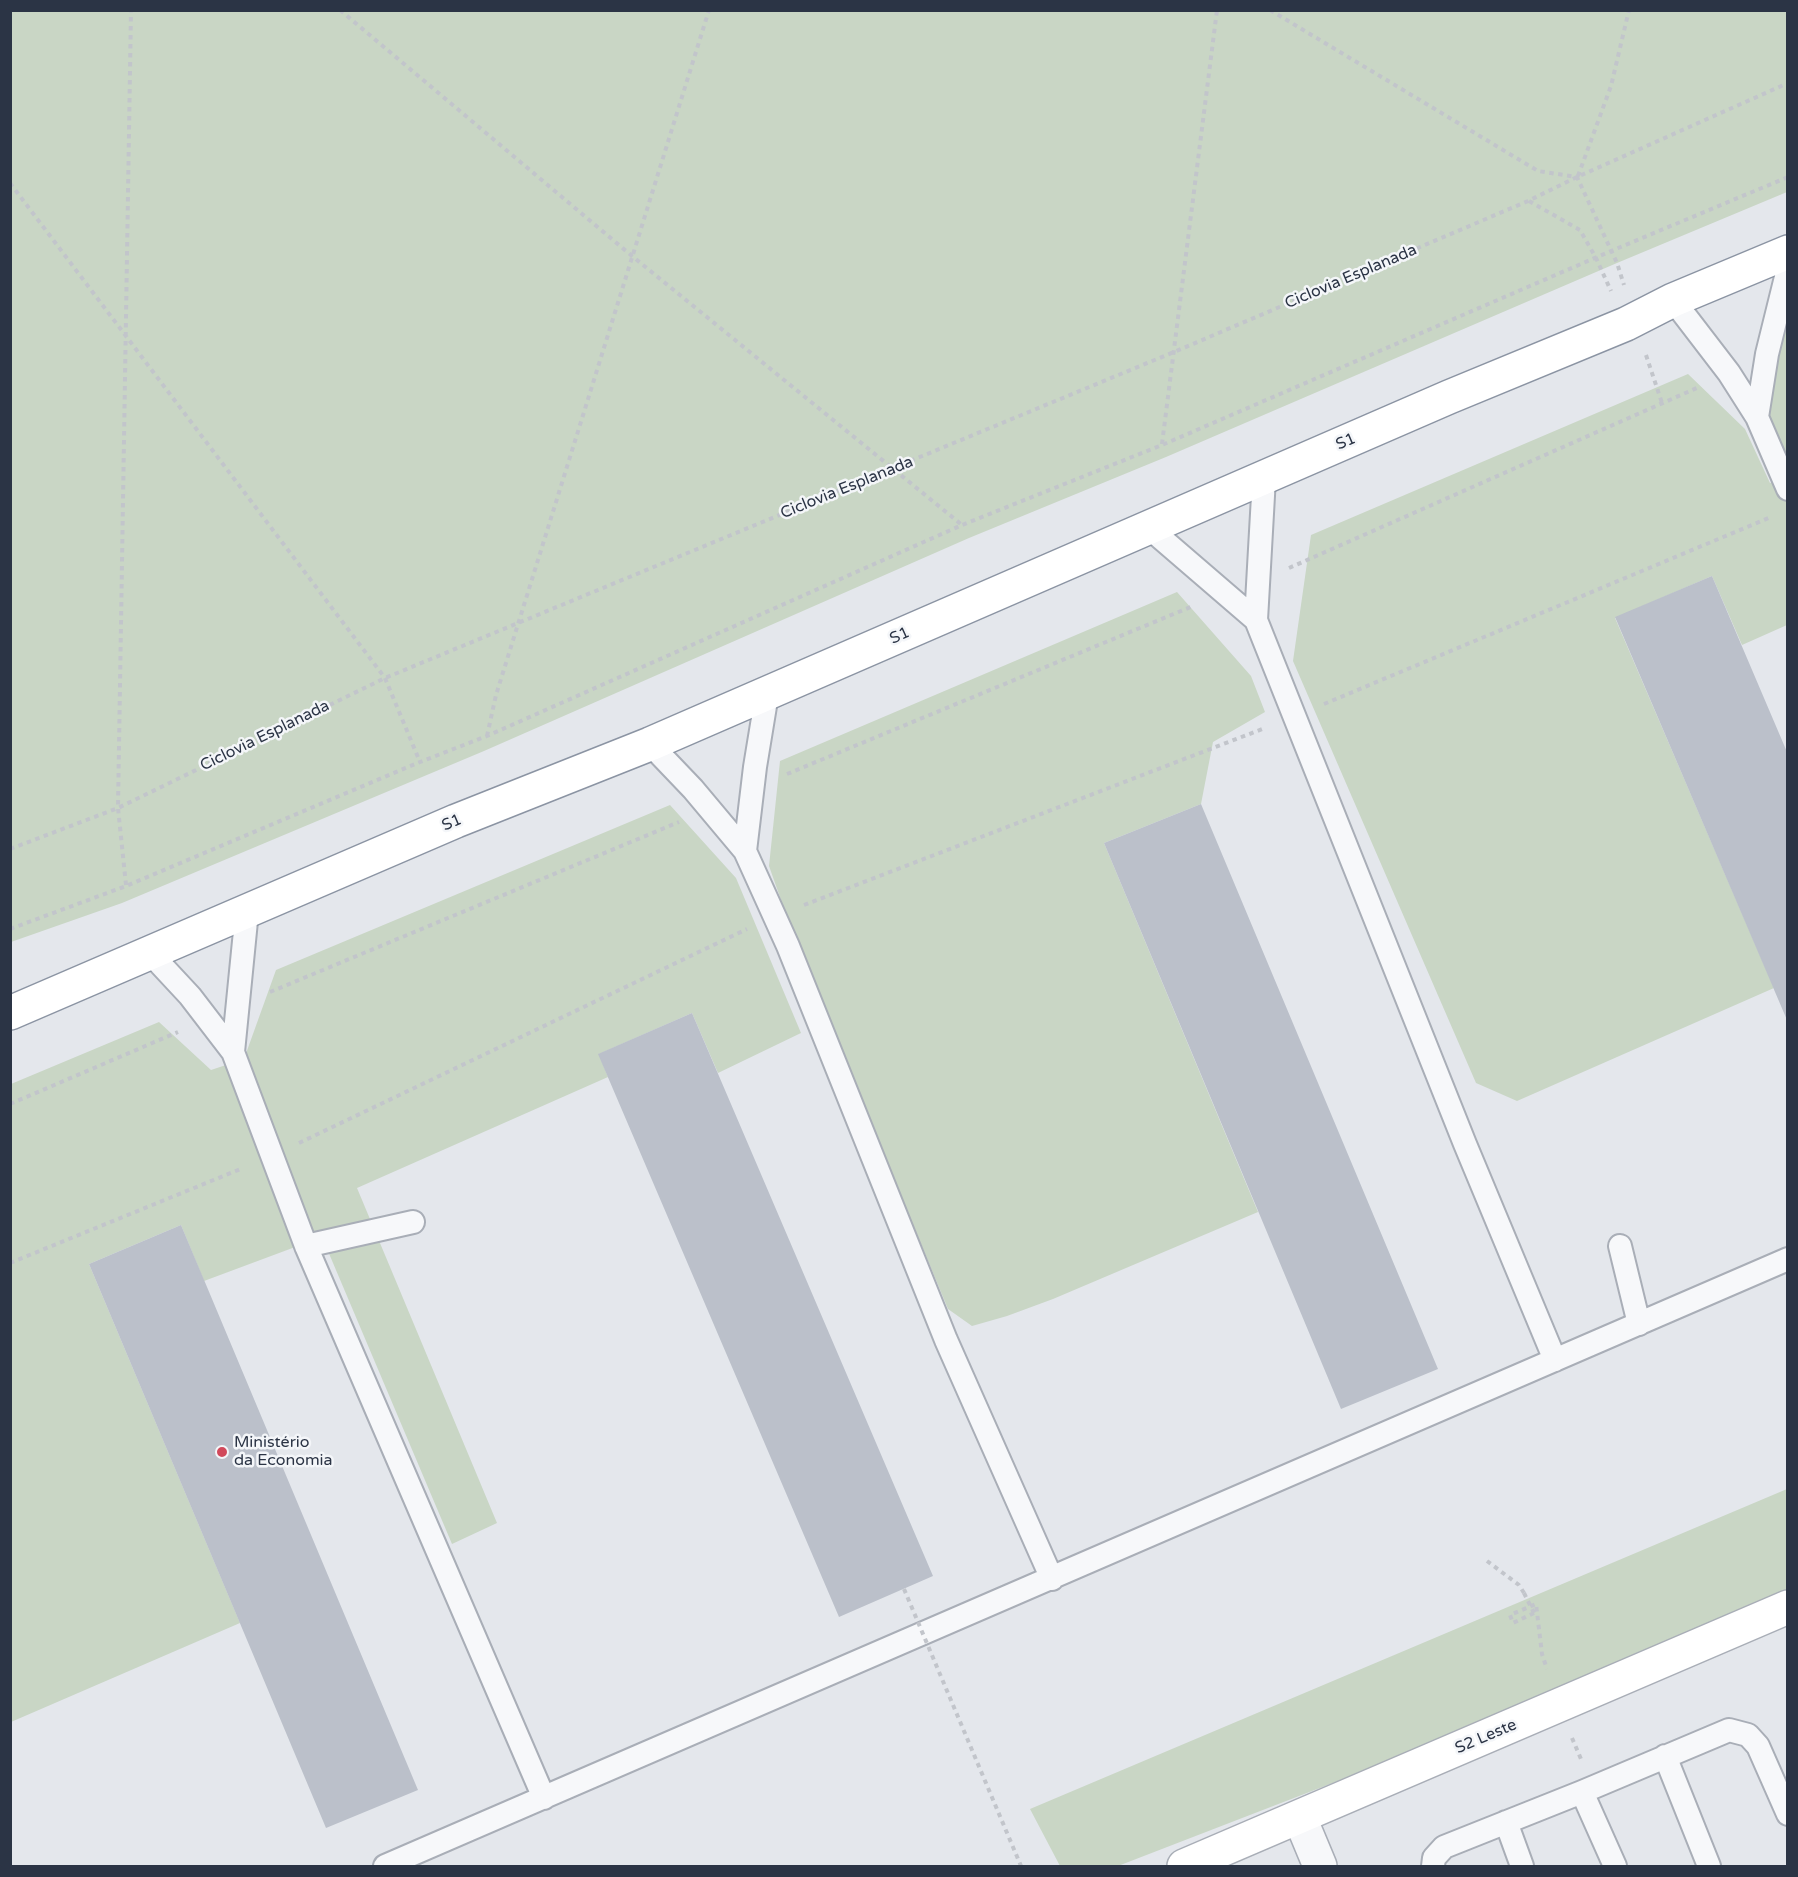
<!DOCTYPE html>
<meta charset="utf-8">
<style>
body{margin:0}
#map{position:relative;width:1798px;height:1877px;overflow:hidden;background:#e4e7ec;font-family:"Varela Round",sans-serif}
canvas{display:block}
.frame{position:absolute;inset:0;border:12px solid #2b3445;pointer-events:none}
</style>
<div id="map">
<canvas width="1798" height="1877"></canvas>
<div class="frame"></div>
</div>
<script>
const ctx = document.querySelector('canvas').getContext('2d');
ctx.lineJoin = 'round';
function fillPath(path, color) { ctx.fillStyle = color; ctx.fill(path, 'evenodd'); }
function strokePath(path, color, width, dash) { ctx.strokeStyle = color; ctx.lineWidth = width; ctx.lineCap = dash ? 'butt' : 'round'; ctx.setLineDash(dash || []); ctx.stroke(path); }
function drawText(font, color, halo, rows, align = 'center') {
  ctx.font = font + ' "Varela Round",sans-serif'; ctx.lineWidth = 5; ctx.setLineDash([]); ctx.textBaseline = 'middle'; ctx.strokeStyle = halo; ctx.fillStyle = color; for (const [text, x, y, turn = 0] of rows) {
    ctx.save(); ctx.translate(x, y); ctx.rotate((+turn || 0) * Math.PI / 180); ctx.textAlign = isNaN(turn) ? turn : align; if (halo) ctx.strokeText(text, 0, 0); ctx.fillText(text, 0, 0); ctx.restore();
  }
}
fillPath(new Path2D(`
 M10 11H1787V192L1617 263 1166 457 969 538 484 751 122 903 11 942Z
 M1787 331V461L1766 420 1782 333Z
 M1688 374 1745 429 1770 483 1787 476V625L1742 645 1712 576 1615 618 1774 988 1517 1101 1476 1083 1293 661 1311 535Z
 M1177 592 1251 676 1265 712 1213 742 1201 804 1104 843 1258 1212 1053 1299 1007 1316 972 1326 948 1309 797 945 769 866 780 761Z
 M670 805 736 878 801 1033 718 1073 692 1013 599 1054 608 1077 357 1188 497 1523 452 1544 322 1237 204 1281 181 1225 89 1264 240 1623 11 1722V1084L159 1022 211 1070 244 1059 276 970Z
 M1787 1489V1598L1550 1699 1118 1866H1060L1030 1809Z`), '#c9d6c5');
fillPath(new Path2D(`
 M1712 576 1787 752V1020L1615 617Z
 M1201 804 1438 1369 1341 1409 1104 843Z
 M692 1013 933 1576 839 1617 598 1054Z
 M181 1225 418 1790 326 1828 89 1264Z`), '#bbc0ca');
const service = new Path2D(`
 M1673 300 1729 373 1757 417 1788 489
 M1757 417 1767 354 1788 269
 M1264 478 1256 620 1465 1144 1555 1360
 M1148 527 1256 620
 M650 744 693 789 745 851 788 946 946 1340 1052 1579
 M745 851 755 767 767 694
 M150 953 190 996 233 1052 306 1246 544 1798
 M233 1052 247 911
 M306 1246 413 1222
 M1620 1246 1639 1324
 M1665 1756 1709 1866
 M1582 1792 1615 1866
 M1506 1822 1522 1866
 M385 1866 1788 1259
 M1433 1866 1434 1858 1444 1847 1582 1792 1729 1730 1748 1735 1758 1746 1788 1814`);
const tertiary = new Path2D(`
 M1300 1818 1320 1866`);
const secondary = new Path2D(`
 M1184 1866 1788 1607`);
const trunk = new Path2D(`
 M10 1013 456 821 650 744 1449 397 1626 324 1673 300 1788 252`);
strokePath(service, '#a9aeb7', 26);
strokePath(tertiary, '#a9aeb7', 36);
strokePath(secondary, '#a9aeb7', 36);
strokePath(trunk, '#8b94a3', 36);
strokePath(new Path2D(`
 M340 10 632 256 962 525
 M1270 10 1538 171 1577 177 1617 263 1624 285
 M1578 176 1611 86 1629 10
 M10 183 385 678 420 762
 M1529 201 1580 230 1596 258 1611 291
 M1646 355 1662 403
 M1162 444 1217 10
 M1289 568 1699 387
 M1324 704 1771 517
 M487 736 496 695 709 10
 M787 774 1193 606
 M10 849 118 808 385 678 1174 352 1528 201 1577 177 1788 83
 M126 885 118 808 131 10
 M804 905 1265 728
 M10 929 126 886 420 762 487 736 962 525 1162 445 1611 251 1788 177
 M270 992 679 822
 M10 1104 178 1032
 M299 1143 747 929
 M10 1263 243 1168
 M1487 1561 1519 1585 1524 1593
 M1534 1613 1513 1623 1510 1615 1536 1604 1542 1654 1547 1669
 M1572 1738 1581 1759`), '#c2c5cb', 4, [4.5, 4.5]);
strokePath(service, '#f7f8fa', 22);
strokePath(tertiary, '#f7f8fa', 33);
strokePath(secondary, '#fff', 33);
strokePath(trunk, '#fff', 33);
strokePath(new Path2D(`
 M904 1589 1021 1866
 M1524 1593 1534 1613`), '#c2c5cb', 4, [4.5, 4.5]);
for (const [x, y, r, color] of [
 [222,1452,6,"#d1495b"]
]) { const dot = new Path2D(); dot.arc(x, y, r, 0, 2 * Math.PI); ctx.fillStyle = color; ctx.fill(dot); strokePath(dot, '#f4f6f9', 2); }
drawText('16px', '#2b3445', '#f4f6f9', [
 ["Ciclovia Esplanada",1351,277,-23],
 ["S1",1346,442,-23],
 ["Ciclovia Esplanada",847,488,-22],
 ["S1",900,636,-24],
 ["Ciclovia Esplanada",265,736,-26],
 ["S1",452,823,-23],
 ["S2 Leste",1486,1737,-23]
]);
drawText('16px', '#2b3445', '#f4f6f9', [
 ["Ministério",234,1443],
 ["da Economia",234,1461]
], 'left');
</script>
